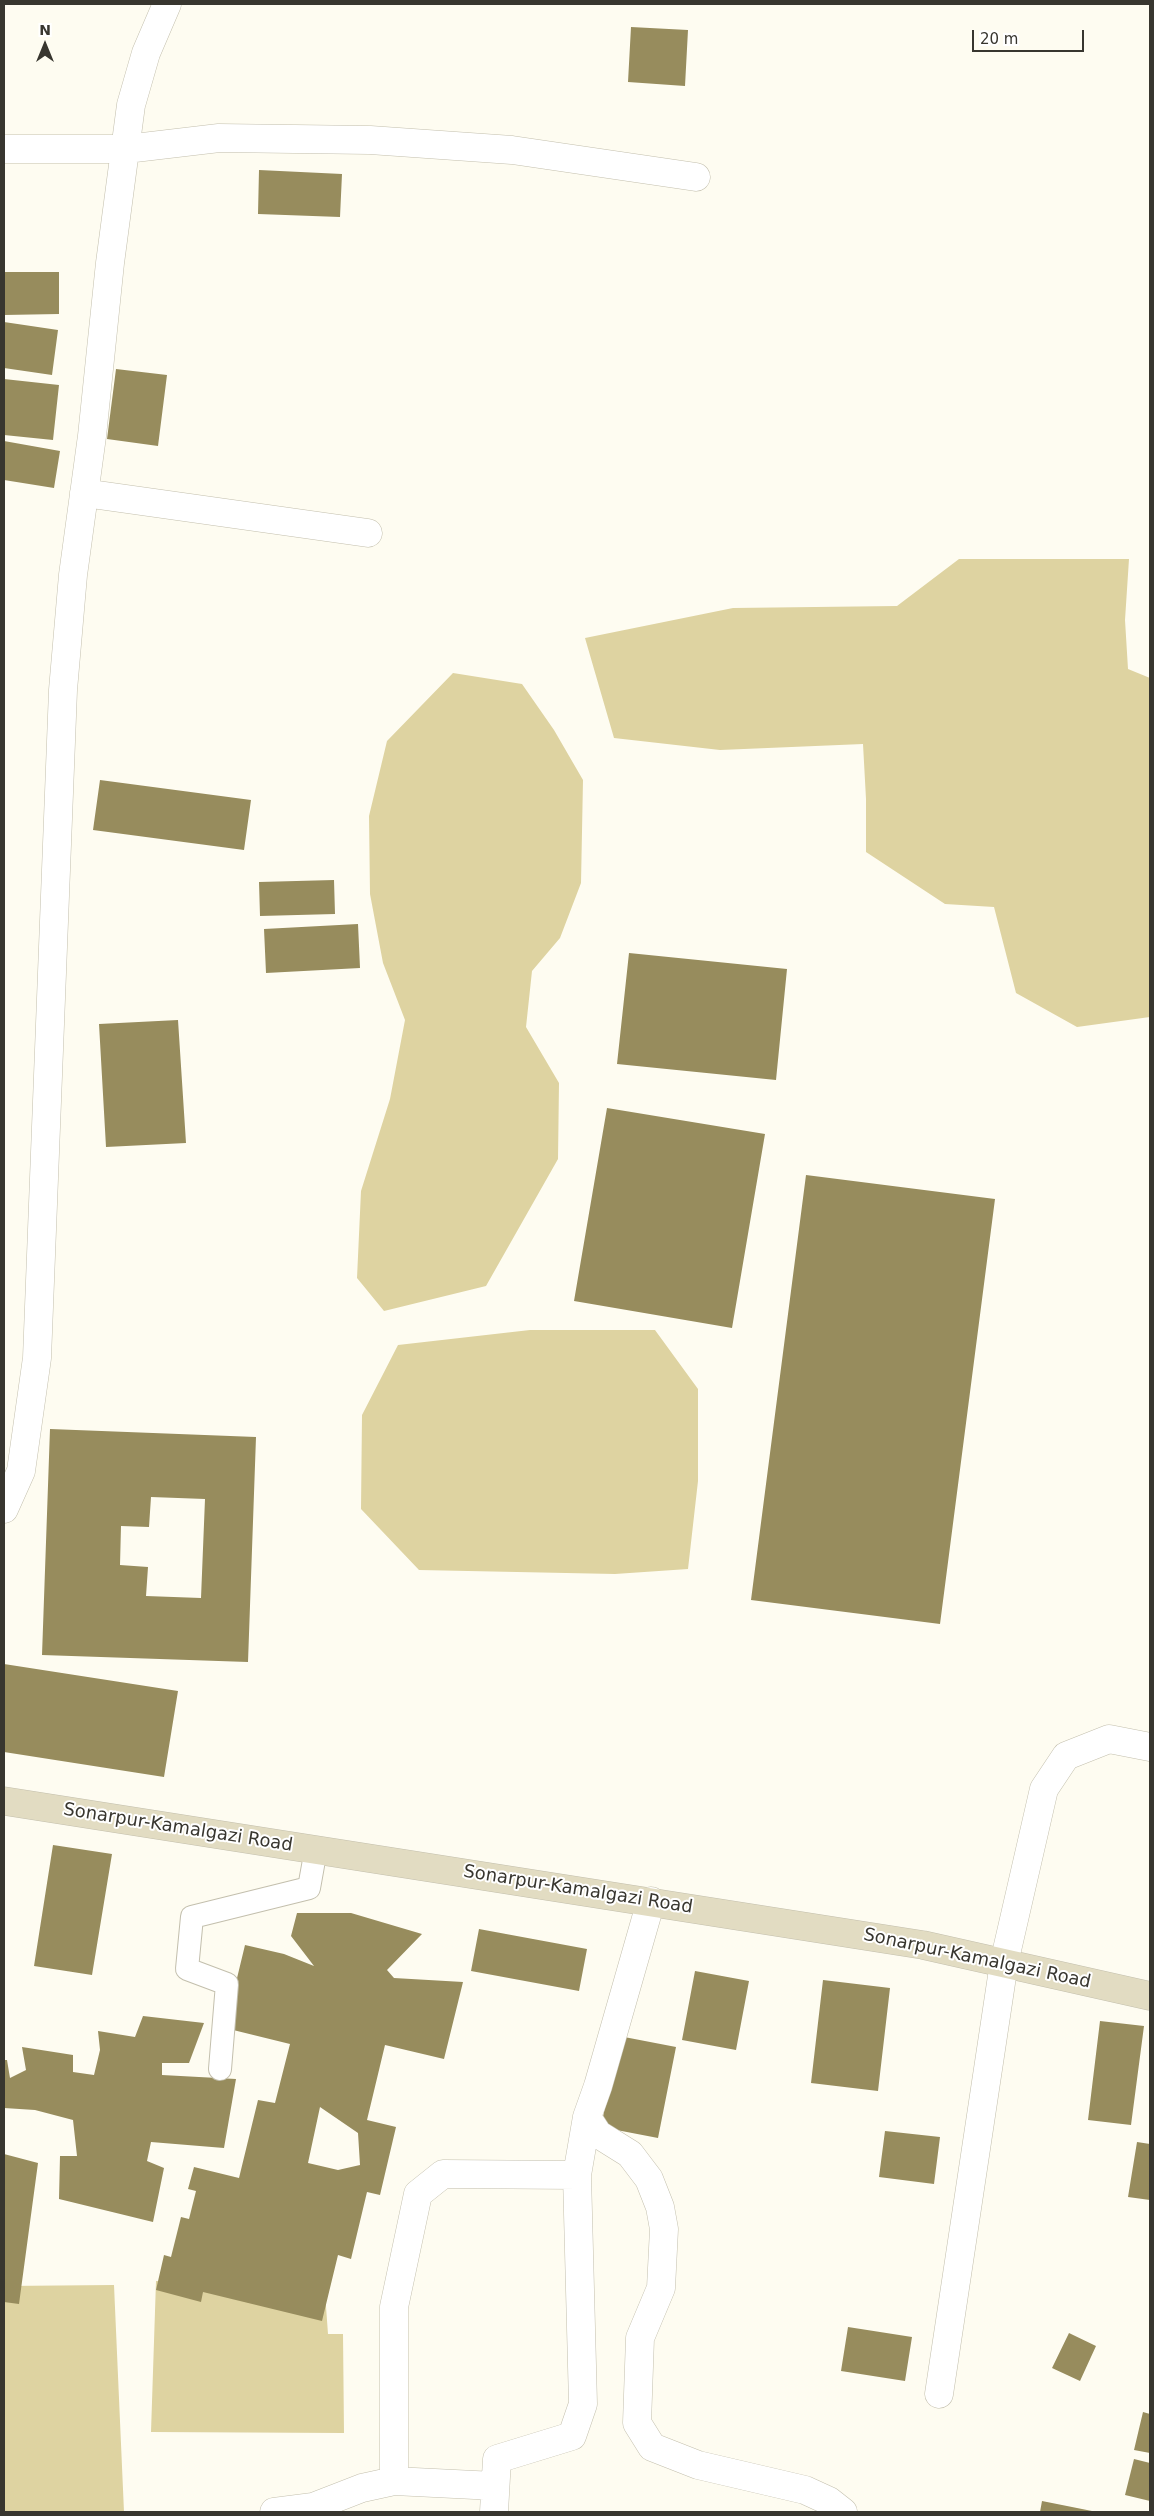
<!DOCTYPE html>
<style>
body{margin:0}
#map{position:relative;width:1154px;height:2516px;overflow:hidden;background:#fefcf1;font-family:"DejaVu Sans",sans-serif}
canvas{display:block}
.frame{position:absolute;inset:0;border:5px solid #38362f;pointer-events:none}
.north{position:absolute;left:20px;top:20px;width:50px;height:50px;-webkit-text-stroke:4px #fff;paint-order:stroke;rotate:0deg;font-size:14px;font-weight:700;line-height:20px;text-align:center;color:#38362f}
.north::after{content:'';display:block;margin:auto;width:18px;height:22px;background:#38362f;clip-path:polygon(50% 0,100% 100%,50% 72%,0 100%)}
.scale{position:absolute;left:972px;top:30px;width:112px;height:22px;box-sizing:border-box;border:2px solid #38362f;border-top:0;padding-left:6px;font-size:15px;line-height:18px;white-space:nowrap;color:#38362f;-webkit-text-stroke:4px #fff;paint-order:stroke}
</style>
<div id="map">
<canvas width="1154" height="2516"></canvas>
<div class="frame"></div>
<div class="north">N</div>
<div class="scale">20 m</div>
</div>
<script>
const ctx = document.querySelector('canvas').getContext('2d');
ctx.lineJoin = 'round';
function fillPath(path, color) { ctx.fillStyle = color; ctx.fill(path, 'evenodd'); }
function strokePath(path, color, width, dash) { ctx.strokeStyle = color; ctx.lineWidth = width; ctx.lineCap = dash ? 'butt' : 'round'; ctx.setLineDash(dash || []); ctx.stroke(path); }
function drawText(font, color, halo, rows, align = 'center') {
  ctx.font = font + ' "DejaVu Sans",sans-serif'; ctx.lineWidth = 4; ctx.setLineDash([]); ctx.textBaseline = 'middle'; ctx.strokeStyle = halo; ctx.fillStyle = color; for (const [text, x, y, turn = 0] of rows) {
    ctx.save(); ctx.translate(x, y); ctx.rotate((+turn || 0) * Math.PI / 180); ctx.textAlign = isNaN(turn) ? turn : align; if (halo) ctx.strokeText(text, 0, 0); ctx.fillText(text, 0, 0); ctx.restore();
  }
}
fillPath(new Path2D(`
 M959 559H1129L1125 620 1128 669 1150 678V1017L1077 1027 1016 993 994 907 945 904 866 852V799L863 744 720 750 614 738 585 638 733 608 897 606Z
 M453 673 522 684 554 730 583 780 581 883 560 938 532 971 526 1027 559 1083 558 1159 486 1286 384 1311 357 1278 361 1191 390 1099 405 1020 383 963 370 894 369 816 387 741Z
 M530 1330H655L698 1389V1481L688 1569 615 1574 419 1570 361 1509 362 1415 398 1345Z
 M324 2279 328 2334H343L344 2433 151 2432 156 2281Z
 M114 2285 124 2512H4V2286Z`), '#ded3a1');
fillPath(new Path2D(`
 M631 27 688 30 685 86 628 82Z
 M259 170 342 174 340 217 258 214Z
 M4 272H59V314L4 315Z
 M4 322 58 330 52 375 4 368Z
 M116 369 167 375 158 446 107 439Z
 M4 379 59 385 53 440 4 435Z
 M4 441 60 451 54 488 4 480Z
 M100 780 251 800 244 850 93 830Z
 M334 880 335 914 260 916 259 882Z
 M358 924 360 968 266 973 264 929Z
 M629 953 787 969 776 1080 617 1064Z
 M178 1020 186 1143 106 1147 99 1024Z
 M607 1108 765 1134 732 1328 574 1301Z
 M806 1175 995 1199 940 1624 751 1600Z
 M50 1429 256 1437 248 1662 42 1655ZM151 1497 205 1499 201 1598 146 1596 148 1567 120 1565 121 1526 149 1527Z
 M4 1664 178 1691 164 1777 4 1752Z
 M53 1845 112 1854 92 1975 34 1966Z
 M297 1913H351L422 1934 387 1970 394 1978 463 1982 444 2059 385 2045 367 2120 396 2127 380 2195 367 2192 351 2259 338 2255 322 2321 203 2292 201 2302 156 2290 164 2255 171 2257 181 2217 189 2219 196 2191 188 2189 194 2167 239 2178 258 2100 275 2103 290 2044 225 2028 245 1945 284 1954 314 1966 291 1936ZM320 2107 358 2133 360 2165 338 2170 308 2163Z
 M479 1929 587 1949 579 1991 471 1971Z
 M695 1971 749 1981 736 2050 682 2040Z
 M823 1980 890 1988 878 2091 811 2083Z
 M143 2016 204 2023 189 2063H162V2075L236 2079 224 2148 151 2142 147 2161 164 2168 153 2222 59 2199 60 2156H77L73 2120 35 2110 4 2108V2060H7L10 2078 26 2070 22 2047 73 2055V2072L94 2075 100 2050 98 2031 135 2037Z
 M1100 2021 1144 2026 1131 2125 1088 2120Z
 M619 2036 676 2047 658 2138 601 2127Z
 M885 2131 940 2137 934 2184 879 2177Z
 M1137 2142 1150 2144V2200L1128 2197Z
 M4 2154 38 2163 19 2304 4 2302Z
 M848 2327 912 2337 905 2381 841 2371Z
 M1069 2333 1096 2346 1080 2381 1052 2368Z
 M1143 2412 1150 2414V2453L1134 2450Z
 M1134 2459 1150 2463V2501L1125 2495Z
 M1042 2501 1092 2511 1091 2512H1040Z`), '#978c5d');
const lane = new Path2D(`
 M220 2069 227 1984 187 1969 192 1917 309 1888 316 1849`);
const street = new Path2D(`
 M4 149H126L219 138 370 140 512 150 696 177
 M84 493 368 533
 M4 1509 21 1471 37 1358 63 690 73 575 92 436 110 263 131 105 146 53 167 4
 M651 1901 598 2086 587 2117 598 2134 630 2154 649 2179 660 2207 664 2229 661 2288 640 2338 637 2423 652 2447 698 2465 805 2490 829 2501 843 2512
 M939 2394 1004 1963 1044 1789 1066 1756 1109 1739 1150 1747
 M394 2481 495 2486
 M274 2512 313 2507 362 2488 394 2481V2307L418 2194 443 2174 577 2175
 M494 2512 497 2459 572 2436 583 2404 577 2175 587 2117`);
const secondary = new Path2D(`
 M4 1801 923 1945 1150 1996`);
strokePath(lane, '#c3bfad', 24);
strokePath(street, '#c3bfad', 29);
strokePath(secondary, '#c3bfad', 29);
strokePath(lane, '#fff', 22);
strokePath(street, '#fff', 28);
strokePath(secondary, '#e2dcc2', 28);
drawText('18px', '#38362f', '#fff', [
 ["Sonarpur-Kamalgazi Road",178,1828,9],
 ["Sonarpur-Kamalgazi Road",578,1890,9],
 ["Sonarpur-Kamalgazi Road",977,1959,12]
]);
</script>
